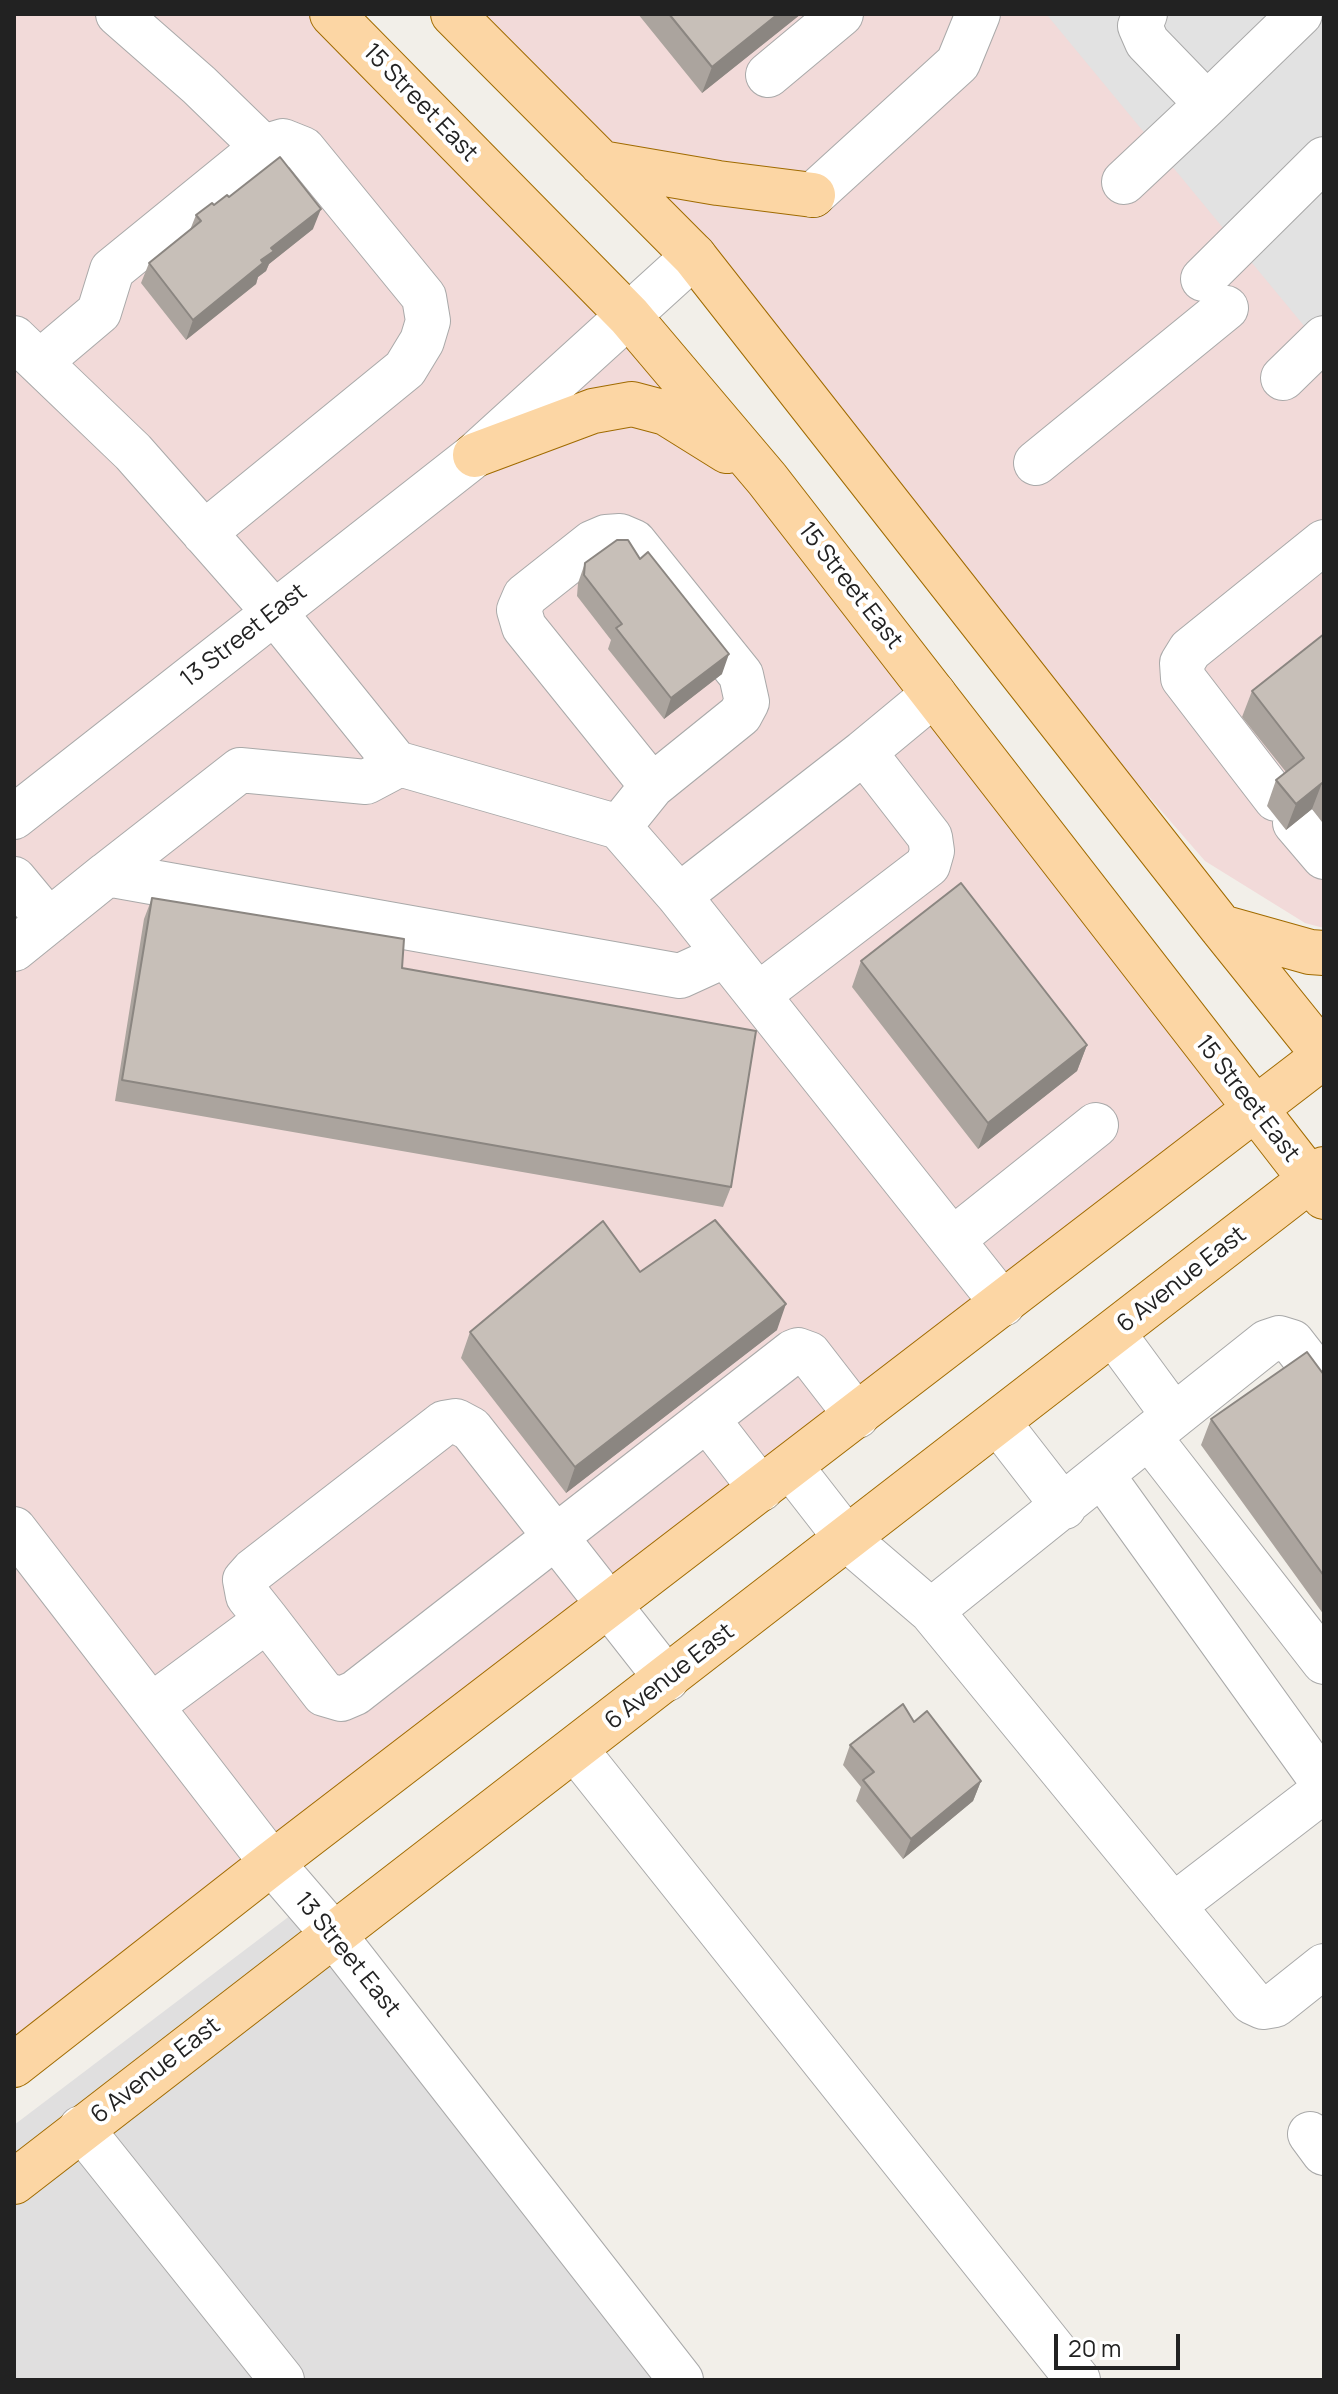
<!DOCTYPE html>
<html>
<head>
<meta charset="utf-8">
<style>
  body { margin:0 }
  #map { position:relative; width:1338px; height:2394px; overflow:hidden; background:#f2efe9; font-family:Manrope,sans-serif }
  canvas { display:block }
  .frame { position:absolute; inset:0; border:16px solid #222; pointer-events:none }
  .scale { position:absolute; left:1054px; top:2334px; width:126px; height:36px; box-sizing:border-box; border:4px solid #222; border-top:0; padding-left:10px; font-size:24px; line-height:28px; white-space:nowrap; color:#222; -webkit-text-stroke:6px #fff; paint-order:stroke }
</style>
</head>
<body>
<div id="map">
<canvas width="1338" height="2394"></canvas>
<div class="frame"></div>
<div class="scale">20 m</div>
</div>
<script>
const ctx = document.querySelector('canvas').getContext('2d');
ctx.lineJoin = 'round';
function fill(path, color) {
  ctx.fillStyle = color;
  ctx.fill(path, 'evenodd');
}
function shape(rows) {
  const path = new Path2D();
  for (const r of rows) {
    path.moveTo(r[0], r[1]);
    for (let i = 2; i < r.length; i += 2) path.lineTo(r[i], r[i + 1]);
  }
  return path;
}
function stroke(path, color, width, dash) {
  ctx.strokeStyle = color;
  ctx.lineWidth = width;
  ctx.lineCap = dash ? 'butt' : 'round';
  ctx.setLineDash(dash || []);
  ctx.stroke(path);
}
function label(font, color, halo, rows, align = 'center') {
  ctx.font = font + ' Manrope,sans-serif';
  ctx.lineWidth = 8;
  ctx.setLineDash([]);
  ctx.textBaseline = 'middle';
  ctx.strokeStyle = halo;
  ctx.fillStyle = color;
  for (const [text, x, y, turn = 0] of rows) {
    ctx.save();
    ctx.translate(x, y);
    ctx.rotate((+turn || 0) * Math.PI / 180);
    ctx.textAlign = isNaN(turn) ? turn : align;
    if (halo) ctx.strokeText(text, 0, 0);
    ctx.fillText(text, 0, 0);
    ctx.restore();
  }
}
const residential = shape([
  [320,1893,696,2380,14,2380,14,2125]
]);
const commercial = shape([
  [14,14,332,14,629,316,1256,1111,14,2069],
  [453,14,1324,14,1324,928,1305,923,1205,861,850,453]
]);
const parking = shape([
  [1324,14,1324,350,1047,15]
]);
const minor = shape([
  [118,14,199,85,263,147],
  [1145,14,1140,26,1147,42,1207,104,1300,14],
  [768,75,841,14],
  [1124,182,1207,104],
  [813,195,958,63,978,14],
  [1203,279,1324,159],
  [14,338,133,452,275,613,396,763,619,827,679,896,1003,1304],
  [41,361,99,312,112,270,263,147,283,141,303,149,424,297,428,321,422,341,405,369,204,533],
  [1283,378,1324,338],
  [1036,463,1226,308],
  [864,752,934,694],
  [400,764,366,782,240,770,107,874,680,976,726,955],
  [1276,799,1183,678,1182,663,1190,650,1324,542],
  [14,817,475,455,694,256],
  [1295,823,1324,857],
  [619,827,652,786,740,715,747,702,741,675,634,542,620,536,606,537,592,543,525,596,519,610,524,627,652,786],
  [14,879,49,921],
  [679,896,864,752,930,837,932,851,928,865,758,995],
  [14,949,107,874],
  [952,1240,1096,1125],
  [1113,1333,1174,1416,1267,1342,1279,1338,1292,1342,1324,1383],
  [707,1419,761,1489],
  [998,1422,1064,1507],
  [1149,1437,1324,1662],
  [791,1467,847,1539,931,1611,1252,2002,1263,2007,1275,2005,1324,1966],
  [1102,1475,1324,1784],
  [14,1529,272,1863,334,1935,681,2380],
  [931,1611,1174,1416],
  [267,1620,324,1694,341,1699,355,1693,793,1352,798,1350,809,1354,857,1416],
  [151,1706,267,1620,248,1596,245,1580,253,1571,444,1423,456,1421,471,1429,667,1679],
  [576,1750,1078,2380],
  [1173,1906,1324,1790],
  [81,2128,282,2380],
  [1310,2134,1324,2153]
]);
const major = shape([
  [332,14,629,316,767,479,1324,1197],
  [453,14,694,256,1221,927,1324,1055],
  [601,163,718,183,813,195],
  [475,455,593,411,632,404,666,413,727,451],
  [1221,927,1310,952,1324,953],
  [14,2065,272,1863,1324,1056],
  [14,2182,1324,1169]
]);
const wall = shape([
  [638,14,801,14,702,93],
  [229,197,313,229,269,264,266,271,258,277,256,284,186,340,141,283,149,263,190,230,196,215],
  [585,563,722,674,664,719,608,649,611,640,577,596,578,583],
  [1324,634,1324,820,1322,822,1312,809,1286,830,1267,806,1276,780,1286,772,1242,717,1252,691],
  [152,898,402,968,731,1187,723,1207,115,1101,144,919],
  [861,961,1087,1045,1077,1071,978,1149,852,987],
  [640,1272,777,1330,566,1493,461,1358,470,1332],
  [1324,1375,1324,1615,1201,1445,1211,1419],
  [914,1722,981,1781,973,1801,903,1859,856,1801,861,1787,843,1765,850,1745]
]);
const shadedWall = shape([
  [778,14,801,14,702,93,712,67],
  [321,209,313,229,269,264,266,271,258,277,256,284,186,340,193,320,261,260,271,248],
  [729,654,722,674,664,719,671,698],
  [1322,783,1312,809,1286,830,1296,804],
  [1087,1045,1077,1071,978,1149,988,1123],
  [786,1304,777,1330,566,1493,575,1467],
  [981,1781,973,1801,903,1859,911,1839]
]);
const building = shape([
  [669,14,778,14,712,67,669,14],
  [280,157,321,209,271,248,274,251,261,260,263,263,193,320,149,263,201,221,196,215,212,203,214,205,227,195,229,197,280,157],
  [617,540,628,540,640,559,648,552,729,654,671,698,616,628,622,624,584,575,585,563,617,540],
  [1324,634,1324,786,1322,783,1296,804,1276,780,1304,758,1252,691,1324,634],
  [961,883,1087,1045,988,1123,861,961,961,883],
  [152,898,404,939,402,968,756,1031,731,1187,122,1080,152,898],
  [715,1220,786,1304,575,1467,470,1332,603,1221,640,1272,715,1220],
  [1307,1352,1324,1375,1324,1576,1211,1419,1307,1352],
  [903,1704,914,1722,927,1711,981,1781,911,1839,863,1780,874,1772,850,1745,903,1704]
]);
const streetNames = [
  ["15 Street East",420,103,46],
  ["15 Street East",850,586,52],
  ["13 Street East",244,636,-38],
  ["15 Street East",1247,1099,52],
  ["6 Avenue East",1182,1280,-38],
  ["6 Avenue East",670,1677,-38],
  ["13 Street East",347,1955,51],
  ["6 Avenue East",156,2071,-38]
];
fill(residential, '#e0dfdf');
fill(commercial, '#f2dad9');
fill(parking, '#e2e2e2');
stroke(minor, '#a9a9a9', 46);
stroke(major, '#a06b00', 46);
stroke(minor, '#fff', 44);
stroke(major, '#fcd6a4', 44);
fill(wall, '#aba49e');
fill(shadedWall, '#8b8681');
fill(building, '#c7bfb8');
stroke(building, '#8b8681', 2);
label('24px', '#222', '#fff', streetNames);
</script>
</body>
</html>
